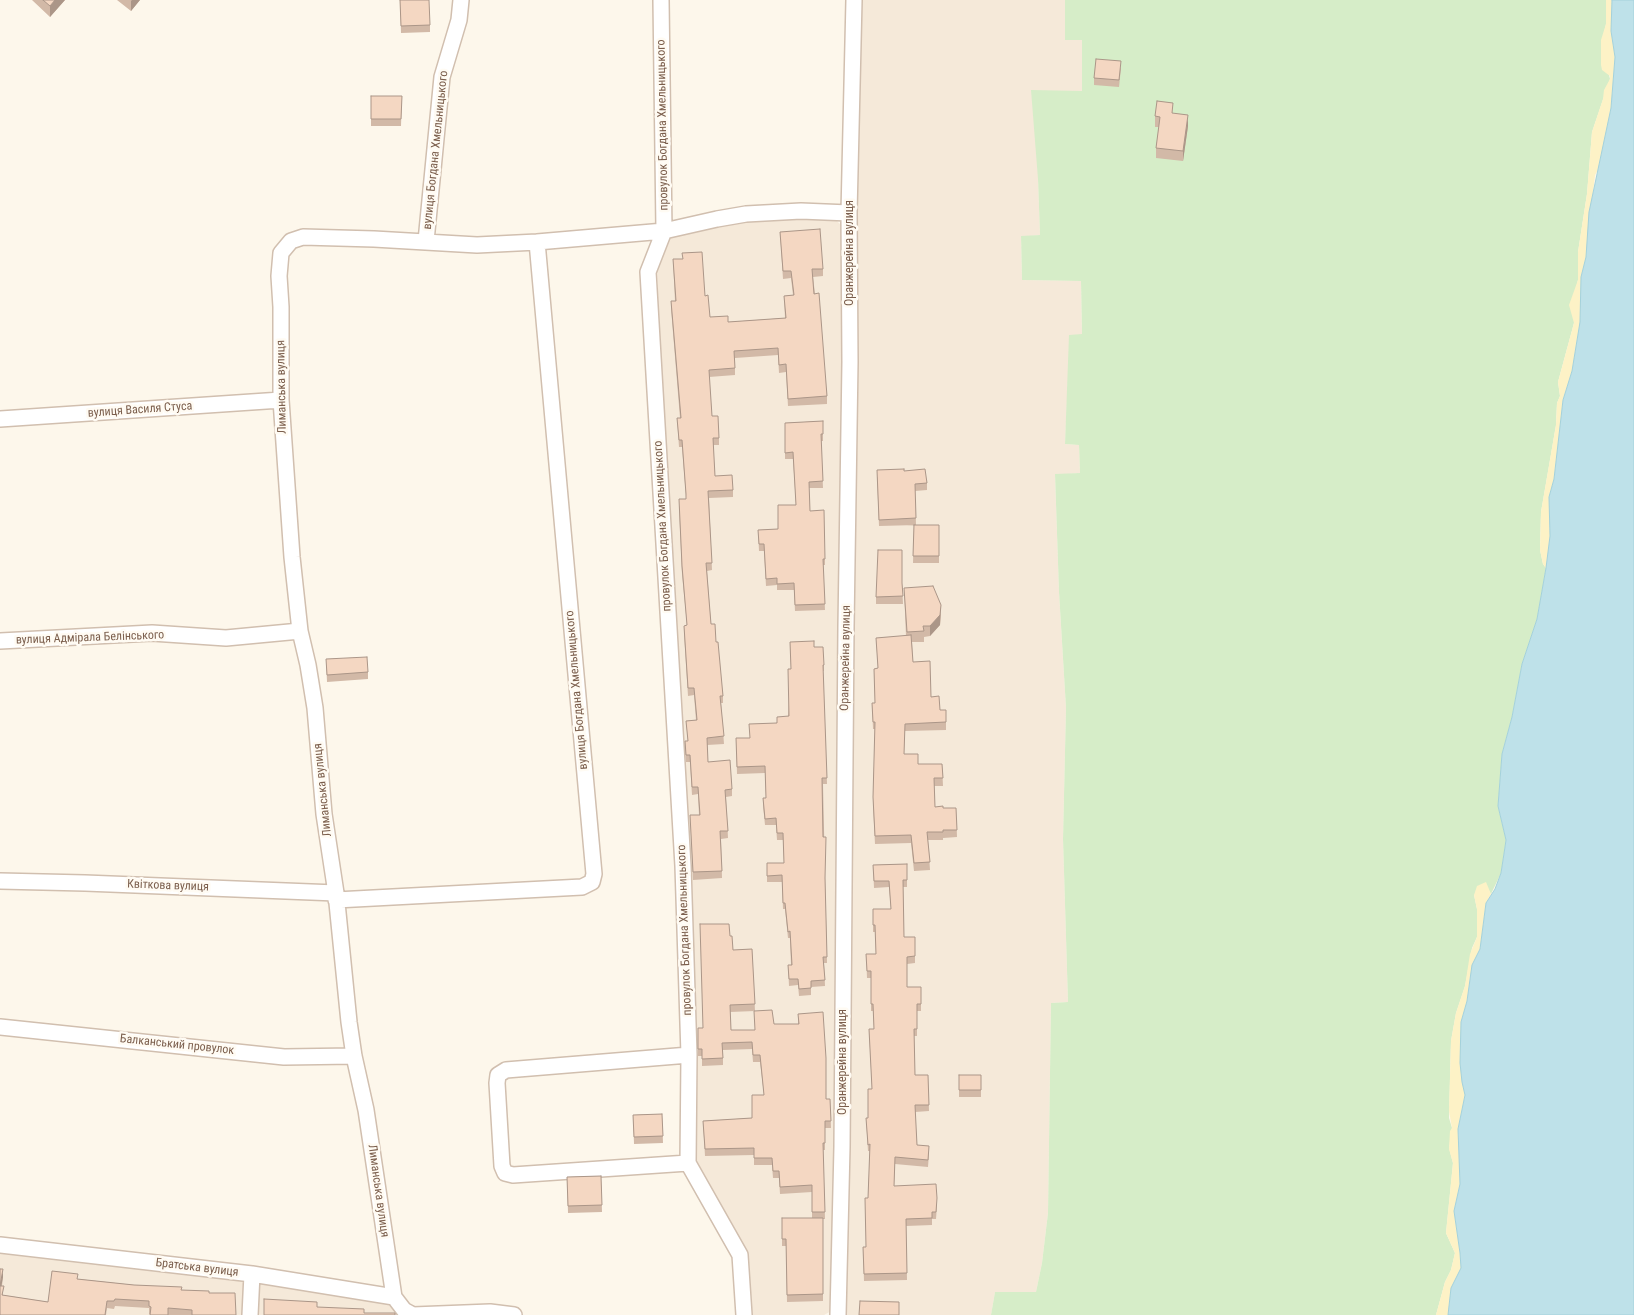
<!DOCTYPE html>
<html>
<head>
<meta charset="utf-8">
<style>
  body { margin:0 }
  canvas { display:block; background:#fdf7eb }
</style>
</head>
<body>
<canvas width="1634" height="1315"></canvas>
<script>
const ctx = document.querySelector('canvas').getContext('2d');
ctx.lineJoin = 'round';
function fill(path, color) {
  ctx.fillStyle = color;
  ctx.fill(path, 'evenodd');
}
function shape(rows) {
  const path = new Path2D();
  for (const r of rows) {
    path.moveTo(r[0], r[1]);
    for (let i = 2; i < r.length; i += 2) path.lineTo(r[i], r[i + 1]);
  }
  return path;
}
function stroke(path, color, width, dash) {
  ctx.strokeStyle = color;
  ctx.lineWidth = width;
  ctx.lineCap = dash ? 'butt' : 'round';
  ctx.setLineDash(dash || []);
  ctx.stroke(path);
}
function label(font, color, halo, rows, align = 'center') {
  ctx.font = font + ' "Roboto Condensed",sans-serif';
  ctx.lineWidth = 5;
  ctx.setLineDash([]);
  ctx.textBaseline = 'middle';
  ctx.strokeStyle = halo;
  ctx.fillStyle = color;
  for (const [text, x, y, turn = 0] of rows) {
    ctx.save();
    ctx.translate(x, y);
    ctx.rotate((+turn || 0) * Math.PI / 180);
    ctx.textAlign = isNaN(turn) ? turn : align;
    if (halo) ctx.strokeText(text, 0, 0);
    ctx.fillText(text, 0, 0);
    ctx.restore();
  }
}
const residential = shape([
  [859,0,1065,0,1065,39,1082,39,1082,91,1038,179,1040,235,1021,237,1022,280,1081,281,1082,335,1070,335,1065,444,1079,445,1080,473,1055,475,1059,592,1066,708,1063,839,1068,1002,1051,1003,1048,1213,1042,1263,1036,1292,995,1292,991,1315,844,1315],
  [746,218,835,219,842,226,846,362,833,1310,824,1315,747,1315,744,1278,693,1155,657,269,666,241,674,234],
  [0,1249,242,1279,246,1282,246,1315,0,1315],
  [258,1283,381,1300,404,1315,253,1315]
]);
const green = shape([
  [1065,0,1606,0,1606,24,1601,45,1610,79,1592,132,1587,194,1578,252,1578,280,1574,296,1574,323,1558,382,1560,396,1557,403,1556,425,1541,512,1540,550,1543,564,1546,568,1537,619,1522,664,1512,717,1502,754,1498,806,1506,840,1505,847,1501,873,1491,894,1488,889,1474,895,1477,909,1477,937,1472,948,1465,986,1456,1013,1451,1041,1449,1118,1452,1128,1449,1148,1453,1163,1446,1233,1455,1253,1451,1270,1445,1282,1436,1315,991,1315,995,1292,1036,1292,1042,1263,1048,1213,1051,1003,1068,1002,1063,839,1066,708,1059,592,1055,474,1080,473,1079,445,1065,444,1069,335,1082,334,1081,281,1022,280,1021,236,1040,235,1038,179,1031,90,1082,91,1082,40,1065,40]
]);
const sand = shape([
  [1606,0,1612,0,1611,31,1615,57,1611,108,1599,168,1595,175,1586,257,1581,277,1580,322,1572,371,1563,400,1554,479,1549,497,1550,536,1546,568,1543,564,1540,550,1541,512,1556,425,1557,403,1560,396,1558,382,1574,323,1569,305,1578,280,1578,252,1587,194,1592,132,1603,99,1604,90,1610,79,1610,76,1602,70,1601,65,1601,40,1606,24],
  [1486,882,1491,894,1486,903,1480,949,1475,959,1470,977,1467,1001,1461,1022,1460,1063,1465,1095,1458,1129,1460,1184,1454,1211,1460,1253,1461,1268,1451,1288,1448,1315,1436,1315,1445,1282,1451,1270,1455,1253,1446,1233,1453,1163,1449,1149,1450,1131,1452,1128,1449,1111,1451,1041,1456,1013,1465,986,1470,954,1477,937,1477,909,1474,895,1477,886]
]);
const water = shape([
  [1612,0,1634,0,1634,1315,1448,1315,1451,1288,1461,1268,1460,1253,1454,1211,1460,1184,1458,1129,1465,1095,1462,1082,1460,1063,1461,1022,1467,1001,1472,965,1480,949,1486,903,1495,889,1501,873,1505,847,1506,840,1498,806,1502,754,1512,717,1522,664,1537,619,1546,568,1550,536,1549,497,1554,479,1563,400,1572,371,1580,322,1581,277,1586,257,1589,212,1611,108,1615,57,1611,31,1612,0]
]);
const minor = shape([
  [661,0,664,231,648,272,683,866,689,1055,688,1163,740,1255,744,1315],
  [426,241,442,77,459,20,461,0],
  [0,419,281,400],
  [0,641,152,633,226,638,300,631],
  [0,881,85,883,336,893],
  [336,900,582,887,592,882,594,874,537,242],
  [0,1027,284,1057,354,1056],
  [688,1163,513,1175,505,1173,502,1166,497,1083,498,1075,506,1070,689,1055],
  [0,1245,252,1274,394,1297],
  [250,1315,252,1274],
  [413,1315,404,1310,394,1297,366,1110,354,1056,349,1022,336,893,324,814,315,708,308,665,300,631,292,557,281,400,281,307,279,276,281,253,291,241,303,237,374,239,477,245,537,242,664,231,717,219,746,214,801,211,849,213],
  [413,1315,490,1312,514,1315],
  [838,1315,842,1147,846,626,850,362,849,213,854,0]
]);
const wall = shape([
  [32,0,65,0,50,17],
  [117,0,140,0,131,11],
  [400,0,430,25,430,32,401,33],
  [1121,68,1119,87,1094,85,1094,78],
  [371,96,402,96,401,126,371,126],
  [1173,114,1188,126,1183,161,1156,158,1156,148,1159,127,1155,127,1155,116],
  [780,232,823,269,823,276,813,277,827,396,827,404,788,406,786,372,779,373,778,355,735,358,735,375,709,377,712,416,719,438,719,445,713,445,715,476,733,490,733,497,709,498,712,570,707,571,711,624,716,642,723,696,723,703,721,703,724,744,707,745,708,762,732,789,732,796,726,797,728,838,721,839,722,878,693,880,690,815,699,815,698,794,692,795,690,762,686,762,685,748,685,741,688,741,686,721,696,720,694,695,688,696,684,633,684,626,687,625,682,574,679,507,686,499,686,497,682,447,679,447,677,418,680,418,671,308,671,301,675,301,673,259,705,296,710,317,728,322,785,318,784,296,793,295,791,278,783,279],
  [823,421,823,441,821,441,823,488,809,488,810,511,825,559,825,565,823,565,825,610,795,611,794,590,777,590,777,585,766,586,764,551,759,551,758,530,778,529,796,505,793,459,785,459,785,423],
  [877,477,927,483,927,490,915,491,916,525,879,526],
  [914,525,939,525,939,563,913,563],
  [902,584,903,604,876,604,876,597],
  [904,588,941,615,940,625,930,636,924,637,924,642,912,642,913,662,931,697,940,710,946,710,946,730,905,731,904,754,918,764,942,764,943,786,934,786,935,807,943,808,956,808,957,837,943,838,943,840,928,840,930,870,914,871,911,843,875,844,873,804,875,729,873,729,872,703,875,703,874,669,878,668,876,638,906,636],
  [790,642,814,647,824,665,824,671,823,671,827,784,823,784,827,963,824,963,825,986,811,987,811,995,799,996,798,985,789,986,788,965,791,965,790,938,788,938,785,909,783,909,782,882,767,882,767,870,784,863,783,840,777,840,776,825,765,825,763,805,763,798,766,798,765,773,737,774,736,738,750,738,788,716,791,669],
  [326,659,368,672,368,679,327,682],
  [907,864,907,887,903,887,904,937,915,956,915,963,907,964,907,987,921,987,921,1011,917,1011,917,1036,914,1036,915,1075,928,1075,929,1111,915,1112,917,1145,929,1153,928,1167,895,1164,894,1186,937,1205,936,1219,932,1219,932,1225,906,1226,907,1280,864,1281,863,1247,866,1247,870,1151,868,1151,866,1118,868,1118,872,1089,869,1029,874,1029,873,1011,871,1011,871,978,867,978,866,954,876,954,875,932,873,932,873,909,891,909,889,887,874,888,873,865],
  [730,936,733,950,752,949,755,1011,730,1012,731,1030,755,1030,774,1024,798,1024,798,1014,826,1099,830,1099,831,1128,825,1128,825,1150,823,1150,825,1219,823,1219,823,1301,787,1302,786,1246,782,1246,782,1218,812,1218,812,1192,780,1194,779,1178,773,1178,772,1165,754,1165,754,1155,705,1156,703,1121,752,1118,764,1095,760,1062,753,1062,752,1049,723,1050,723,1065,702,1066,702,1056,698,1056,698,1028,703,1028],
  [959,1075,981,1075,981,1097,959,1097],
  [662,1114,663,1143,634,1144,633,1115],
  [601,1176,602,1212,568,1213,567,1177],
  [0,1269,3,1277,2,1286,3,1295,48,1302,78,1279,209,1293,236,1315,150,1315,150,1314,149,1314,149,1308,115,1306,114,1309,107,1308,106,1315,0,1315]
]);
const shadedWall = shape([
  [55,0,65,0,50,17,50,6],
  [132,0,140,0,131,11,131,1],
  [1188,115,1188,126,1183,161,1183,151],
  [941,605,940,625,930,636,930,626],
  [3,1269,3,1277,0,1293,0,1286]
]);
const building = shape([
  [43,0,55,0,50,6,43,0],
  [400,0,429,0,430,25,401,26,400,0],
  [1096,59,1121,61,1119,80,1094,78,1096,59],
  [371,96,402,96,401,119,371,119,371,96],
  [1157,101,1173,103,1172,113,1188,115,1183,151,1156,148,1160,117,1155,116,1157,101],
  [820,229,823,269,812,269,814,294,819,293,827,396,788,399,786,364,779,365,778,348,734,351,735,368,709,370,712,416,718,416,719,438,713,438,715,476,732,475,733,490,708,491,712,563,706,563,711,624,715,624,716,642,718,642,723,696,720,696,724,736,707,738,708,762,730,760,732,789,725,790,728,831,720,831,722,871,693,872,690,815,700,815,698,787,692,787,690,755,686,755,685,741,688,741,686,721,697,720,694,688,688,688,684,626,687,625,682,566,679,499,686,499,686,494,682,440,679,440,677,418,681,418,671,301,676,301,673,259,683,259,682,253,702,252,705,296,708,295,710,317,728,316,728,322,786,318,784,296,794,295,791,271,783,271,780,232,820,229],
  [823,421,823,434,821,434,823,481,809,482,810,511,824,510,825,559,823,559,825,604,795,605,794,583,777,584,777,578,766,579,764,544,759,544,758,530,778,529,778,505,796,505,793,452,785,453,785,423,823,421],
  [904,469,904,471,925,469,927,483,915,484,916,518,879,520,877,470,904,469],
  [914,525,939,525,939,556,913,556,914,525],
  [878,550,902,550,902,583,903,596,876,597,878,550],
  [933,586,941,605,940,615,930,626,923,626,924,631,907,632,904,588,933,586],
  [911,635,913,662,930,661,931,697,939,696,940,710,946,710,946,722,905,724,904,754,918,754,918,764,942,764,943,778,934,778,935,807,943,806,943,808,956,808,957,830,943,830,943,832,927,832,930,862,914,863,911,835,875,836,873,797,875,722,873,722,872,703,875,703,874,669,878,668,876,638,911,635],
  [814,641,814,647,823,647,824,665,823,665,827,778,822,778,823,837,826,837,825,878,827,957,823,957,825,980,811,981,811,988,799,989,798,979,789,979,788,965,792,965,790,931,788,932,785,903,783,903,782,875,767,876,767,863,784,863,783,833,777,833,776,818,765,819,763,798,766,798,765,766,737,767,736,738,750,738,749,724,777,723,777,717,789,716,788,669,791,669,790,642,814,641],
  [367,657,368,672,327,675,326,659,367,657],
  [907,864,907,880,903,880,904,937,915,937,915,956,907,957,907,987,921,987,921,1004,917,1004,917,1029,914,1029,915,1075,928,1075,929,1105,915,1105,917,1145,929,1146,928,1160,895,1157,894,1186,936,1184,937,1198,936,1212,932,1212,932,1218,906,1219,907,1273,864,1274,863,1247,866,1247,865,1198,868,1198,870,1144,868,1145,866,1118,868,1118,868,1089,872,1089,869,1029,874,1029,873,1004,871,1004,871,971,867,971,866,954,876,954,875,925,873,925,873,909,891,909,889,881,874,881,873,865,907,864],
  [700,924,729,924,730,936,732,936,733,950,752,949,755,1004,730,1005,731,1030,755,1030,754,1011,772,1010,774,1024,799,1024,798,1014,823,1012,826,1058,826,1099,830,1099,831,1121,825,1121,825,1143,823,1143,825,1212,812,1212,812,1185,780,1187,779,1171,773,1171,772,1158,754,1158,754,1148,705,1149,703,1121,752,1118,752,1095,764,1095,760,1055,753,1055,752,1042,722,1043,723,1058,702,1059,702,1049,698,1049,698,1028,703,1028,700,924],
  [959,1075,981,1075,981,1090,959,1090,959,1075],
  [662,1114,663,1136,634,1137,633,1115,662,1114],
  [601,1176,602,1205,568,1206,567,1177,601,1176],
  [782,1218,823,1218,823,1294,787,1295,786,1239,782,1239,782,1218],
  [0,1269,3,1269,0,1286,4,1286,2,1295,48,1302,52,1271,78,1274,77,1279,134,1285,182,1287,181,1290,209,1291,209,1293,235,1293,236,1315,192,1315,192,1310,168,1308,168,1315,150,1315,151,1307,149,1306,149,1301,115,1299,114,1301,107,1301,105,1315,0,1315,0,1269],
  [264,1299,317,1302,317,1307,364,1309,364,1313,395,1313,395,1315,264,1315,264,1299],
  [860,1301,899,1302,899,1315,859,1315,860,1301]
]);
const streetNames = [
  ["провулок Богдана Хмельницького",663,125,-91],
  ["вулиця Богдана Хмельницького",436,150,-84],
  ["Оранжерейна вулиця",850,253,-90],
  ["Лиманська вулиця",282,387,-91],
  ["вулиця Василя Стуса",140,410,-4],
  ["провулок Богдана Хмельницького",663,526,-93],
  ["вулиця Адмірала Белінського",90,638,-2],
  ["Оранжерейна вулиця",846,658,-89],
  ["вулиця Богдана Хмельницького",577,690,-95],
  ["Лиманська вулиця",323,790,-96],
  ["Квіткова вулиця",168,886,2],
  ["провулок Богдана Хмельницького",685,930,-92],
  ["Балканський провулок",177,1045,6],
  ["Оранжерейна вулиця",843,1062,-90],
  ["Лиманська вулиця",378,1191,82],
  ["Братська вулиця",197,1268,7]
];
fill(residential, '#f5e9d9');
fill(green, '#d6edc8');
fill(sand, '#fdf2c6');
fill(water, '#bee1e9');
stroke(water, '#a4d1db', 1);
stroke(minor, '#d1bfaf', 18);
stroke(minor, '#fff', 15);
fill(wall, '#d2b9a7');
fill(shadedWall, '#ab9688');
fill(building, '#f4d7c2');
stroke(building, '#ab9688', 1);
label('12px', '#7b5e4c', '#fffbf3', streetNames);
</script>
</body>
</html>
